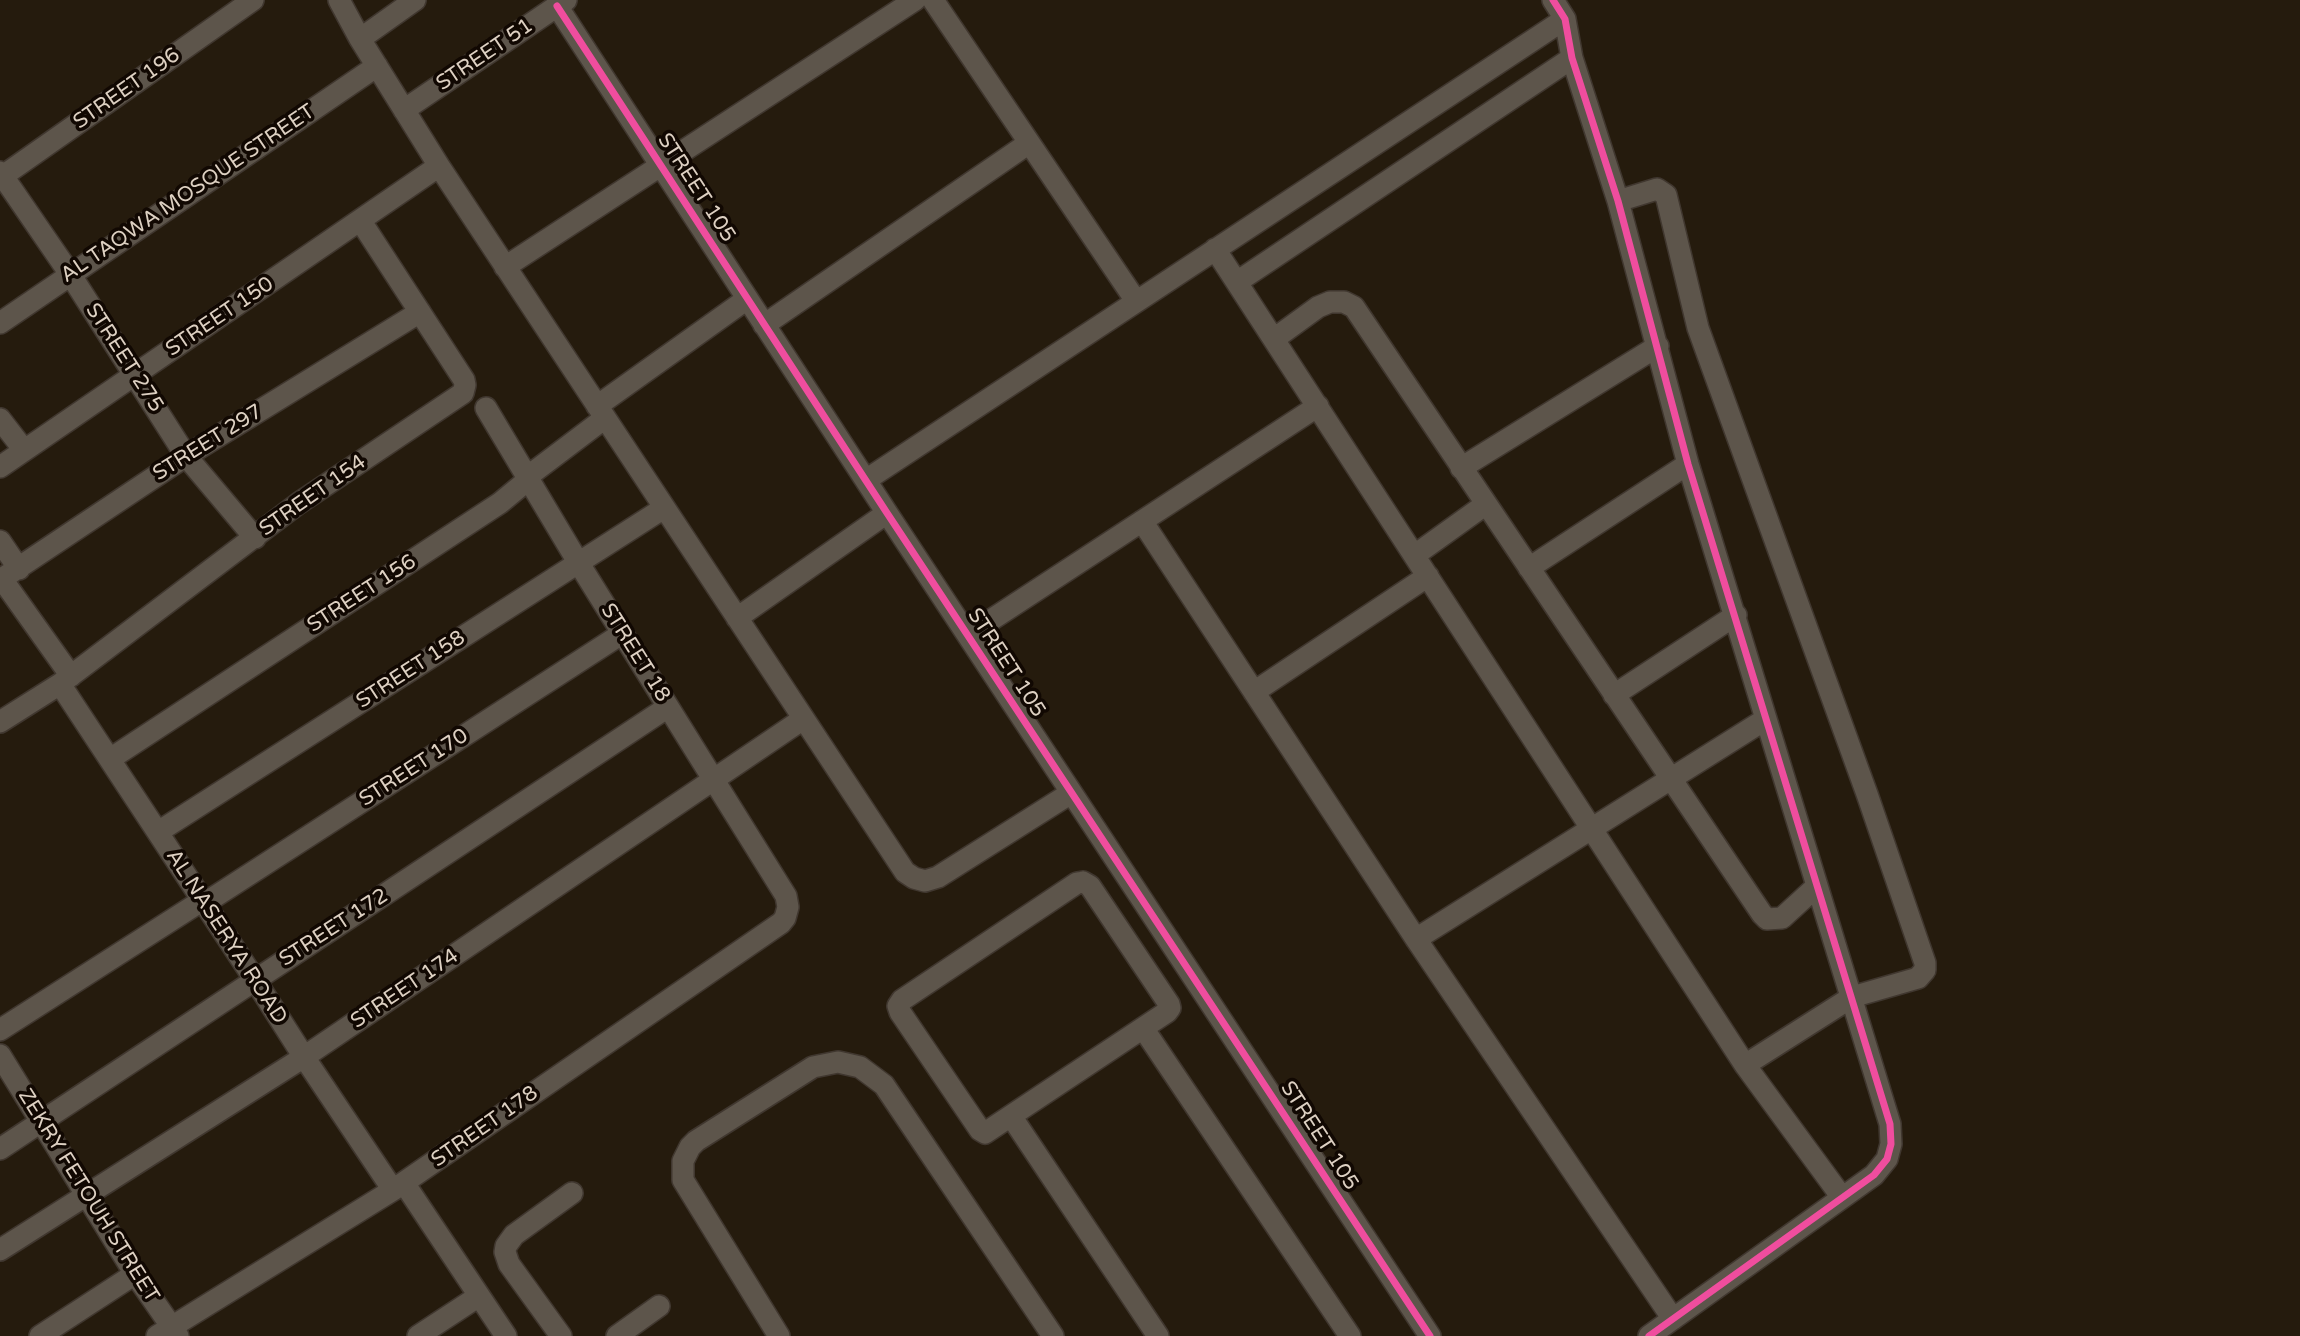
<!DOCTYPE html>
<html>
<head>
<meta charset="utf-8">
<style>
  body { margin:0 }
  canvas { display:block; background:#251b0d }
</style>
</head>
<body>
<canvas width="2300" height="1336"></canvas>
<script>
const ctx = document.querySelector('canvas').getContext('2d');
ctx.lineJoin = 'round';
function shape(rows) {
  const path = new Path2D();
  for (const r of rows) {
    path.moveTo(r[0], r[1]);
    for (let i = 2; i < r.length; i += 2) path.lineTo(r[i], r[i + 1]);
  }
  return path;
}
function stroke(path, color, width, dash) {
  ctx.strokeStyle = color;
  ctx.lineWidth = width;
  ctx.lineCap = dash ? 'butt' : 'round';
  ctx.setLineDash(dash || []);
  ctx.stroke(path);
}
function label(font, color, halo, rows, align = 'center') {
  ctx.font = font + ' "Varela Round",sans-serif';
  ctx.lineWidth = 7;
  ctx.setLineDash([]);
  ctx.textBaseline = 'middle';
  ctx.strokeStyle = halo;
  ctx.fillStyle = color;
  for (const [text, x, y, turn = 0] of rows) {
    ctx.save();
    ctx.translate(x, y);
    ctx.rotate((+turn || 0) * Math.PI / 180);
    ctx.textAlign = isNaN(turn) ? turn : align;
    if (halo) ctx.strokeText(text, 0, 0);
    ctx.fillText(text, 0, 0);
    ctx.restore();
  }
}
const minor = shape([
  [339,0,360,39,439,166,905,872,914,878,925,881,938,877,1071,793],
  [933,0,1136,301],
  [1553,0,1565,19,1572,58,1618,201,1688,464,1890,1124,1891,1144,1887,1159,1874,1175,1649,1336],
  [557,6,887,513,1430,1336],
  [360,39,415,0],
  [404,110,566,0],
  [0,172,70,274,186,456,255,538],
  [0,178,253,0],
  [1618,201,1657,189,1666,195,1698,328,1867,794,1925,963,1925,970,1918,978,1852,997,1745,1065],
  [1215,249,1745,1065,1841,1196],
  [505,267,915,0],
  [1237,282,1572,58],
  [0,323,377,66],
  [764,325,1029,143],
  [1274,339,1318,307,1330,302,1344,302,1354,307,1762,914,1767,919,1782,918,1817,886],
  [597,406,747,299],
  [0,419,24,450],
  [0,467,439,166],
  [1461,468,1658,346],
  [866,480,1565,19],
  [1142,521,1416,939,1673,1319],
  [0,541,19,569],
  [1415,555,1486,504],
  [1529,568,1688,464],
  [2,579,71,676],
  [0,580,186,456,420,312],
  [737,618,887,513],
  [968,635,1318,406],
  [60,684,255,980,304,1057,393,1190],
  [1254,692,1428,576],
  [1614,695,1736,615],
  [0,722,60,684,299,503,463,393,465,385,464,380,360,220],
  [110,759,500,503,523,484,527,477,605,418],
  [158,832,664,508],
  [1083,882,1090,886,1169,1004,1170,1008,1167,1012,985,1133,980,1130,900,1012,898,1006,902,1000,1077,883,1083,882],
  [205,903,623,633],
  [1416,939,1766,719],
  [1143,1028,1350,1336],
  [0,1030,203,900],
  [0,1055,135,1274,178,1336],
  [1011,1116,1158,1336],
  [0,1149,668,707],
  [404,1183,506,1336],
  [0,1250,304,1057,803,719],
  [40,1336,135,1274],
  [157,1336,393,1190,781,923,785,918,788,907,786,896,578,562,486,408],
  [418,1336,479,1296],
  [561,1336,509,1264,505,1252,506,1246,514,1235,572,1193],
  [617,1336,659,1306],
  [779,1336,683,1180,683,1161,690,1147,696,1141,813,1067,838,1062,860,1067,884,1085,1053,1336]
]);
const cycleway = shape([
  [1553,0,1565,19,1572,58,1618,201,1688,464,1890,1124,1891,1144,1887,1159,1874,1175,1649,1336],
  [557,6,887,513,1430,1336]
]);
const streetNames = [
  ["STREET 51",485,55,-34],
  ["STREET 196",127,89,-35],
  ["STREET 105",696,188,57],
  ["AL TAQWA MOSQUE STREET",188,194,-34],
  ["STREET 150",220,317,-34],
  ["STREET 275",124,358,57],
  ["STREET 297",208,443,-32],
  ["STREET 154",313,496,-35],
  ["STREET 156",362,594,-33],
  ["STREET 18",635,653,58],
  ["STREET 105",1006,663,57],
  ["STREET 158",411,670,-33],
  ["STREET 170",414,768,-33],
  ["STREET 172",334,928,-33],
  ["AL NASERYA ROAD",226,937,57],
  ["STREET 174",405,989,-34],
  ["STREET 178",485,1127,-35],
  ["STREET 105",1319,1136,57],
  ["ZEKRY FETOUH STREET",88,1196,58]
];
stroke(minor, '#40372f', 24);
stroke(minor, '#5d554b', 21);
stroke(cycleway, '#ef4d9e', 7);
label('21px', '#ddd0c2', '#110802', streetNames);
</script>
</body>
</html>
